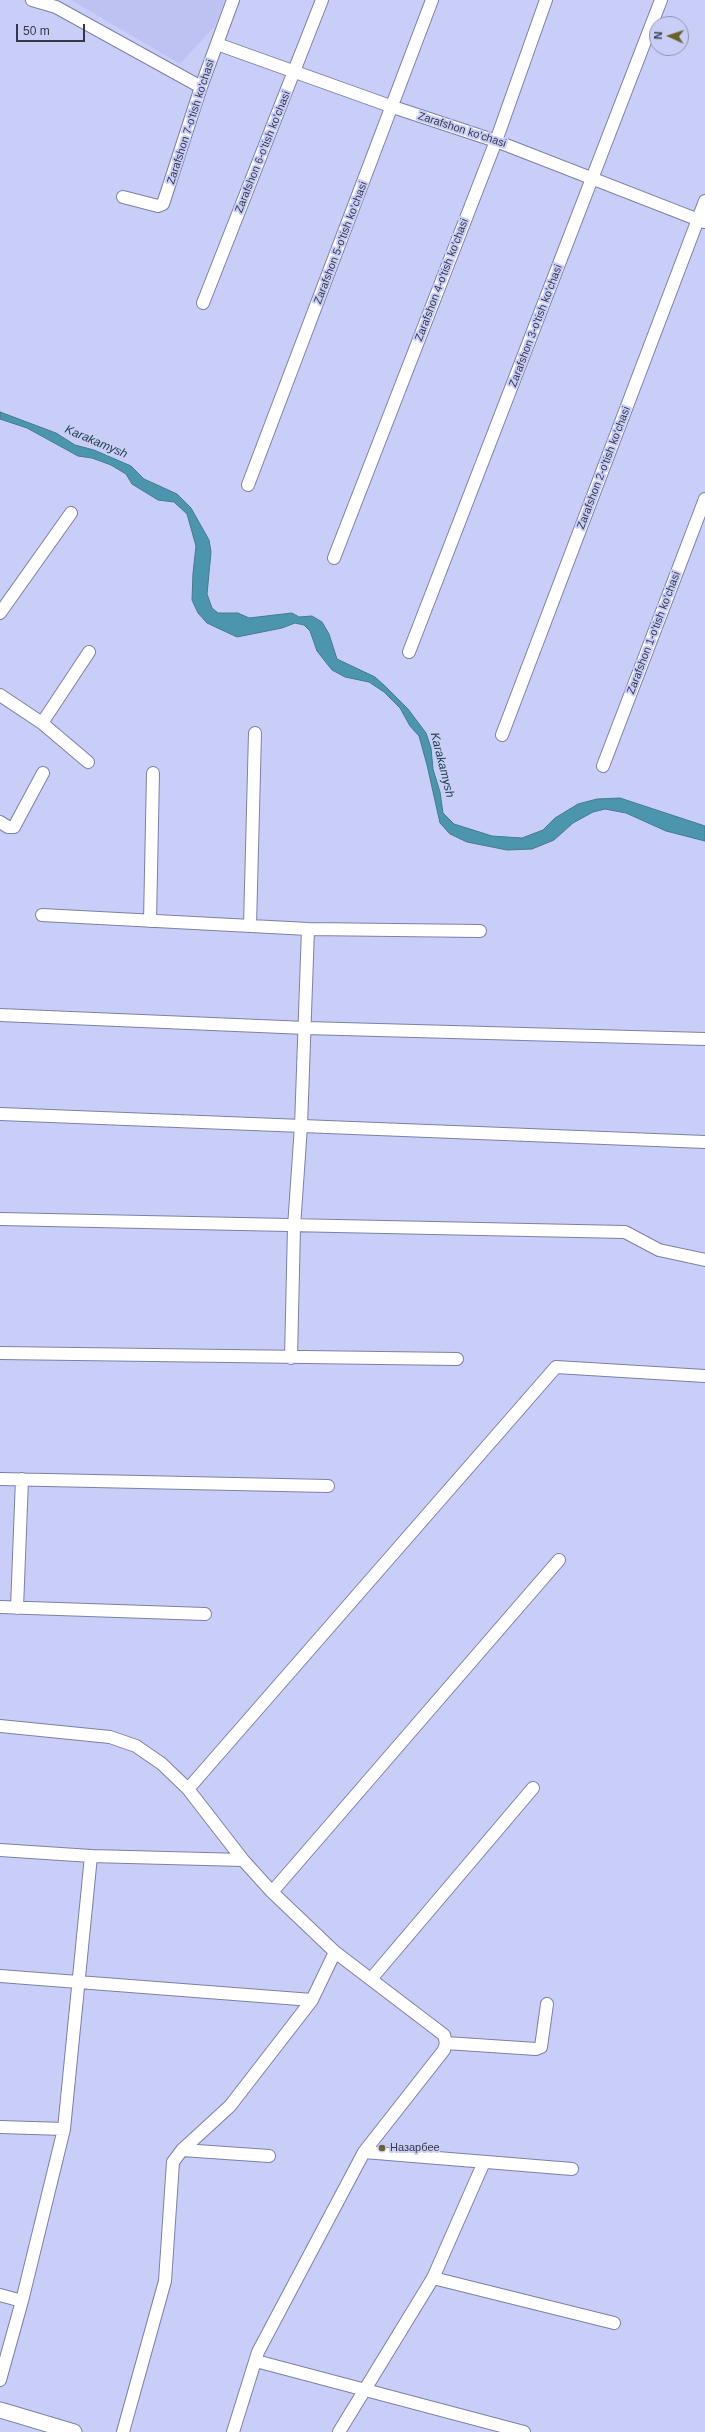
<!DOCTYPE html>
<html>
<head>
<meta charset="utf-8">
<style>
  body { margin:0 }
  #map { position:relative; width:705px; height:2432px; overflow:hidden; background:#c9cef8; font-family:Arial,sans-serif }
  canvas { display:block }
  .north { position:absolute; left:649px; top:16px; width:40px; height:40px; box-sizing:border-box; background:#c9cef8; border:1px solid #8e92b1; border-radius:50%; rotate:273deg; font-size:11px; font-weight:700; line-height:16px; text-align:center; color:#353747 }
  .north::after { content:''; display:block; margin:auto; width:14px; height:18px; background:#69612d; clip-path:polygon(50% 0,100% 100%,50% 72%,0 100%) }
  .scale { position:absolute; left:16px; top:24px; width:69px; height:18px; box-sizing:border-box; border:2px solid #353747; border-top:0; padding-left:5px; font-size:12px; line-height:14px; white-space:nowrap; color:#353747; -webkit-text-stroke:3px #c9cef8; paint-order:stroke }
</style>
</head>
<body>
<div id="map">
<canvas width="705" height="2432"></canvas>
<div class="north">N</div>
<div class="scale">50 m</div>
</div>
<script>
const ctx = document.querySelector('canvas').getContext('2d');
ctx.lineJoin = 'round';
function fill(path, color) {
  ctx.fillStyle = color;
  ctx.fill(path, 'evenodd');
}
function shape(rows) {
  const path = new Path2D();
  for (const r of rows) {
    path.moveTo(r[0], r[1]);
    for (let i = 2; i < r.length; i += 2) path.lineTo(r[i], r[i + 1]);
  }
  return path;
}
function stroke(path, color, width, dash) {
  ctx.strokeStyle = color;
  ctx.lineWidth = width;
  ctx.lineCap = dash ? 'butt' : 'round';
  ctx.setLineDash(dash || []);
  ctx.stroke(path);
}
function label(font, color, halo, rows, align = 'center') {
  ctx.font = font + ' Arial,sans-serif';
  ctx.lineWidth = 4;
  ctx.setLineDash([]);
  ctx.textBaseline = 'middle';
  ctx.strokeStyle = halo;
  ctx.fillStyle = color;
  for (const [text, x, y, turn = 0] of rows) {
    ctx.save();
    ctx.translate(x, y);
    ctx.rotate((+turn || 0) * Math.PI / 180);
    ctx.textAlign = isNaN(turn) ? turn : align;
    if (halo) ctx.strokeText(text, 0, 0);
    ctx.fillText(text, 0, 0);
    ctx.restore();
  }
}
const built = shape([
  [71,0,225,0,215,26,180,64]
]);
const water = shape([
  [0,412,56,433,75,445,94,450,131,466,144,479,177,494,191,508,209,540,211,552,207,594,212,608,218,613,238,613,249,618,292,613,299,617,312,616,322,622,329,634,337,659,375,677,385,686,408,709,426,733,431,748,433,769,440,792,443,813,454,824,492,836,522,838,543,830,555,818,578,804,597,799,620,798,705,826,705,841,666,831,626,813,605,809,593,812,573,823,554,840,532,849,507,850,467,842,450,834,440,823,427,765,419,736,410,726,400,708,384,692,369,682,345,677,332,670,317,651,310,631,304,625,295,623,282,628,237,637,207,623,198,613,192,600,193,573,196,546,187,514,174,502,158,500,132,484,126,474,111,465,92,458,78,456,27,428,0,419,0,412]
]);
const minor = shape([
  [32,0,56,7,201,87],
  [217,44,393,107,496,141,704,222],
  [123,197,158,206,163,204,201,87,233,0],
  [203,303,322,0],
  [248,485,432,0],
  [334,558,496,141,546,0],
  [0,613,71,513],
  [409,652,661,0],
  [0,695,42,723,89,652],
  [42,723,88,762],
  [502,735,705,201],
  [603,766,705,499],
  [0,822,8,827,14,827,43,773],
  [42,915,308,929,480,931],
  [150,921,153,773],
  [250,926,255,733],
  [0,1015,306,1028,705,1039],
  [0,1114,705,1142],
  [0,1219,625,1232,659,1250,705,1260],
  [0,1353,457,1359],
  [291,1358,294,1227,301,1126,308,929],
  [0,1479,328,1486],
  [0,1607,205,1614],
  [17,1608,22,1479],
  [0,1726,110,1737,136,1746,162,1764,188,1789,243,1860,272,1892,335,1952,444,2035,446,2043,444,2050,364,2152,258,2352,233,2432],
  [188,1789,556,1367,705,1376],
  [0,1850,91,1856,243,1860],
  [272,1892,559,1560],
  [0,1976,312,2000],
  [371,1979,533,1788],
  [446,2043,536,2049,541,2047,547,2004],
  [0,2127,64,2129],
  [182,2150,269,2156],
  [364,2152,572,2169],
  [433,2278,614,2323],
  [0,2295,22,2301],
  [256,2361,524,2432],
  [0,2380,22,2301,64,2129,91,1856],
  [123,2432,165,2281,173,2162,182,2150,230,2106,312,2000,335,1952],
  [339,2432,433,2278,484,2162]
]);
const major = shape([
  [0,2410,74,2432]
]);
const markers = [
  [382,2148,4,"#69612d"]
];
const streetNames = [
  ["Zarafshon 7-o'tish ko'chasi",191,122,-72],
  ["Zarafshon ko'chasi",462,130,18],
  ["Zarafshon 6-o'tish ko'chasi",263,152,-68],
  ["Zarafshon 5-o'tish ko'chasi",341,243,-69],
  ["Zarafshon 4-o'tish ko'chasi",442,280,-69],
  ["Zarafshon 3-o'tish ko'chasi",536,326,-69],
  ["Zarafshon 2-o'tish ko'chasi",604,468,-69],
  ["Zarafshon 1-o'tish ko'chasi",654,633,-69]
];
const poiNames = [
  ["Назарбее",390,2148]
];
const waterNames = [
  ["Karakamysh",96,442,23],
  ["Karakamysh",442,765,76]
];
fill(built, '#bdc2f3');
fill(water, '#4c96ad');
stroke(water, '#457a8e', 1);
stroke(minor, '#7c80a6', 14);
stroke(major, '#7c80a6', 17);
stroke(minor, '#fff', 12);
stroke(major, '#fff', 15);
for (const [x, y, r, color] of markers) {
  const dot = new Path2D();
  dot.arc(x, y, r, 0, 2 * Math.PI);
  ctx.fillStyle = color;
  ctx.fill(dot);
  stroke(dot, '#c9cef8', 1.5);
}
label('11px', '#353747', '#c9cef8', streetNames);
label('11px', '#353747', '#c9cef8', poiNames, 'left');
label('italic 12px', '#1e414b', '#c9cef8', waterNames);
</script>
</body>
</html>
